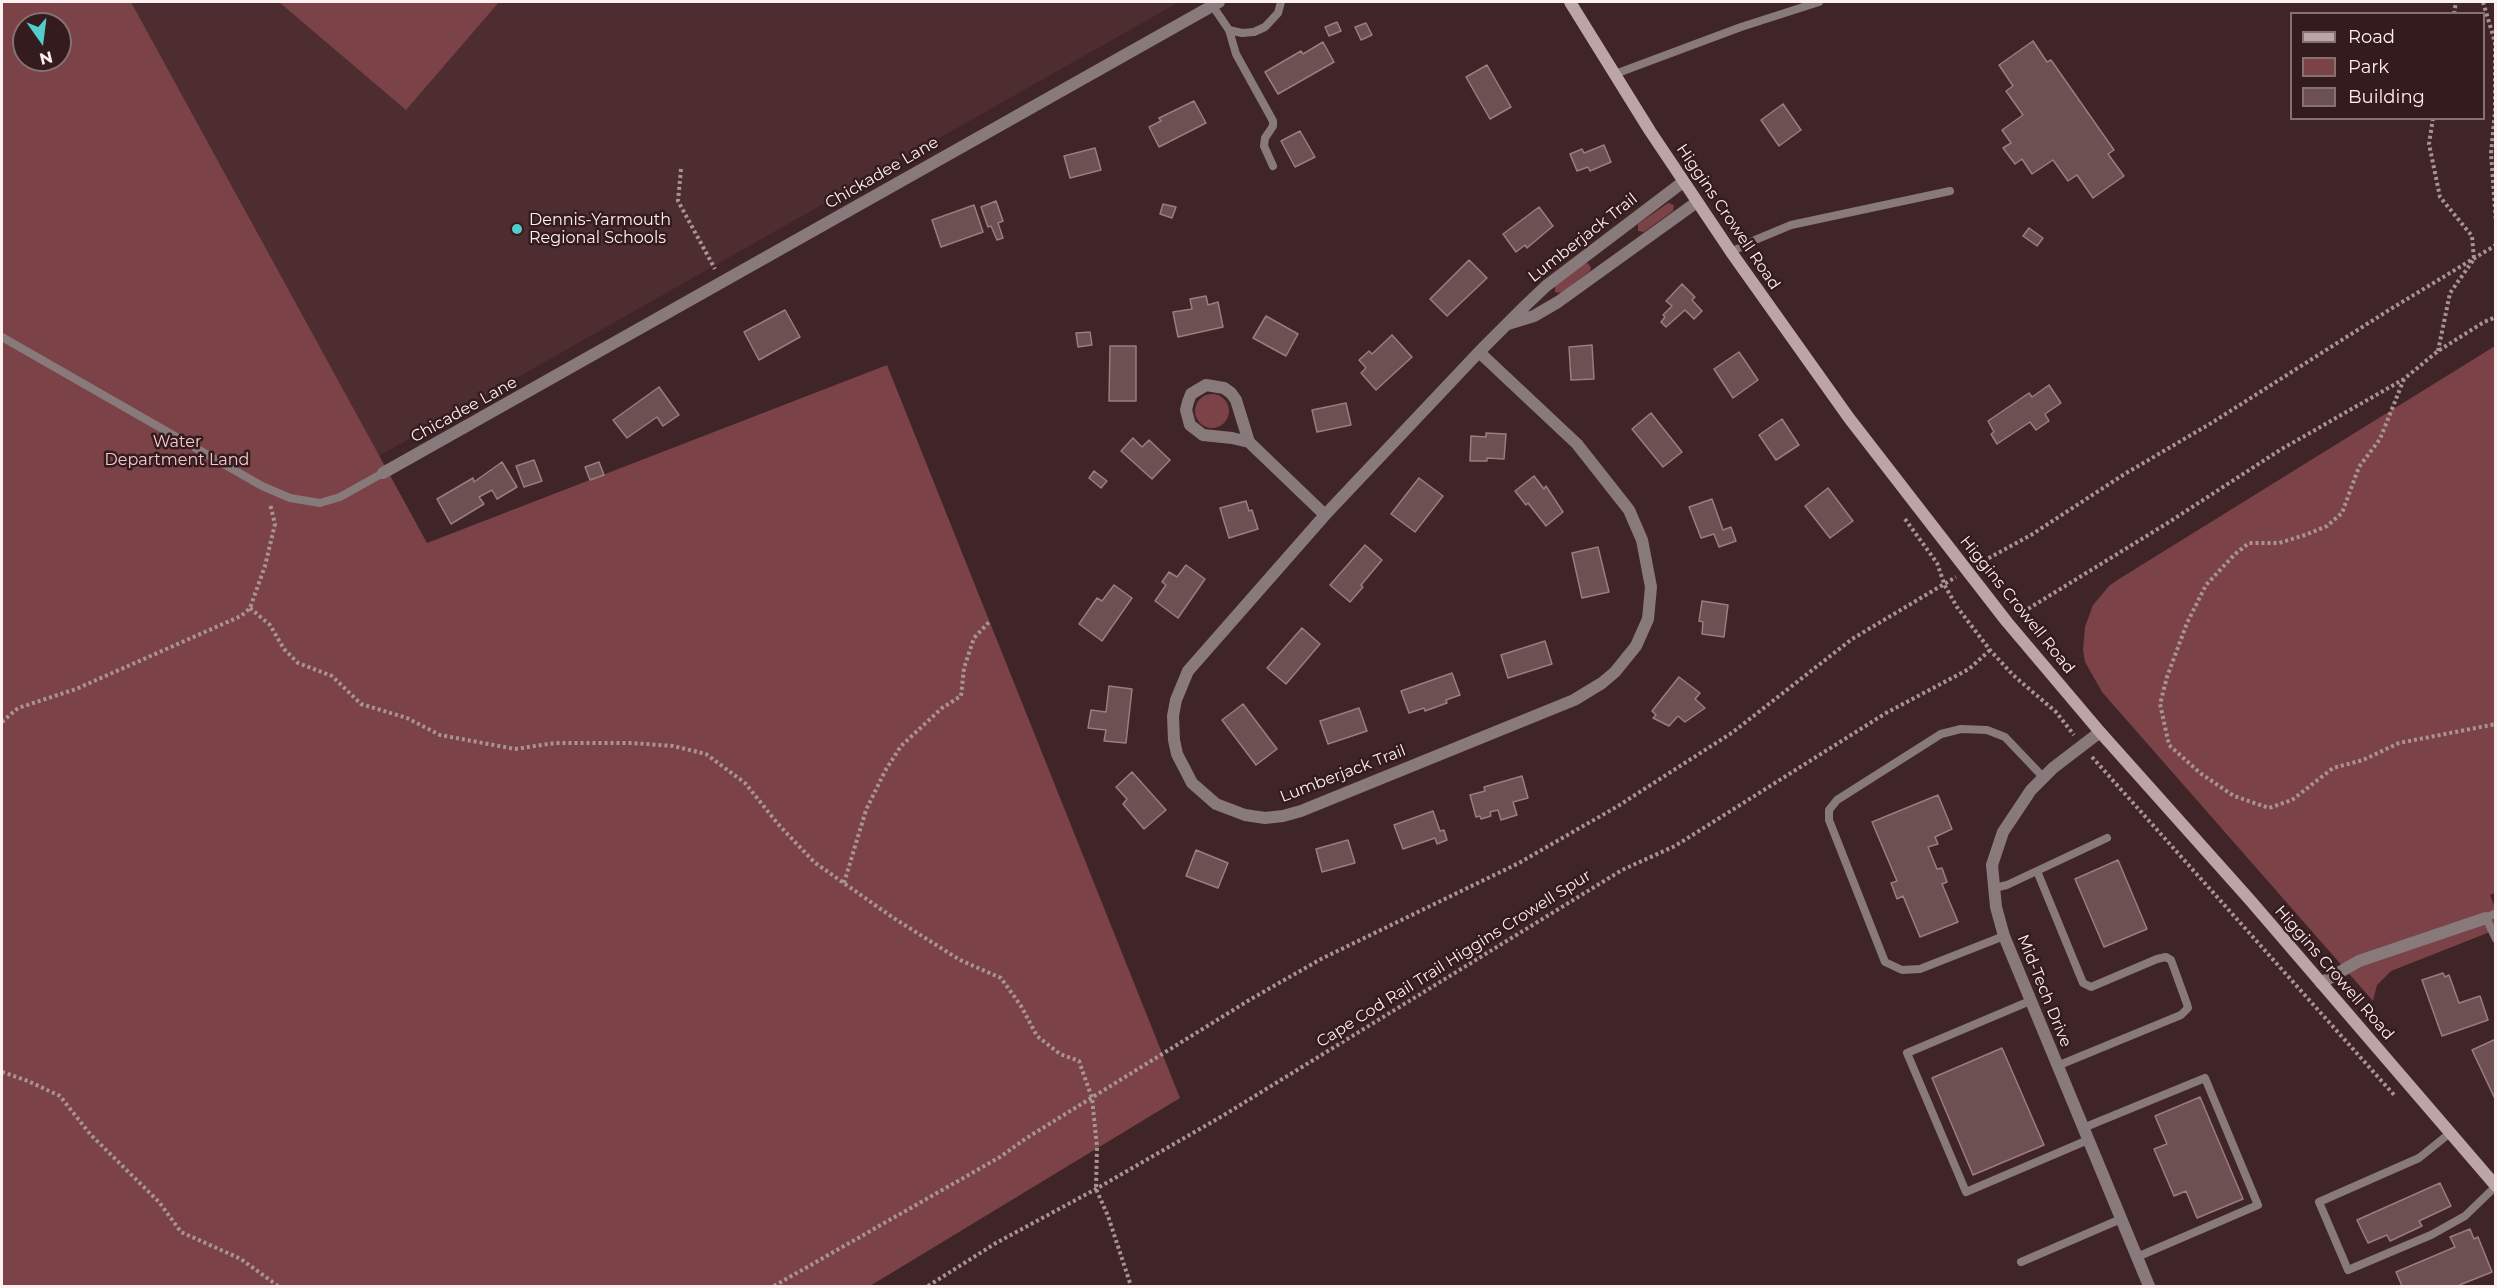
<!DOCTYPE html>
<html>
<head>
<meta charset="utf-8">
<style>
  body { margin:0 }
  #map { position:relative; width:2497px; height:1288px; overflow:hidden; background:#3f2527; font-family:Montserrat,sans-serif }
  canvas { display:block }
  .frame { position:absolute; inset:0; border:3px solid #feeff0; pointer-events:none }
  .legend { position:absolute; left:2290px; top:12px; width:195px; height:108px; box-sizing:border-box; background:#341c1e; border:2px solid #857072; margin:0; padding:8px 10px; list-style:none; font-size:18px; color:#feeff0 }
  .legend li { display:flex; align-items:center; gap:12px; height:30px }
  .legend b { width:30px; border:2px solid #857072 }
  .north { position:absolute; left:12px; top:12px; width:60px; height:60px; box-sizing:border-box; background:#341c1e; border:2px solid #857072; border-radius:50%; rotate:166deg; font-size:16px; font-weight:700; line-height:24px; text-align:center; color:#feeff0 }
  .north::after { content:''; display:block; margin:auto; width:21px; height:27px; background:#52cdcc; clip-path:polygon(50% 0,100% 100%,50% 72%,0 100%) }
</style>
</head>
<body>
<div id="map">
<canvas width="2497" height="1288"></canvas>
<div class="frame"></div>
<ul class="legend">
<li><b style="height:8px;background:#bba5a6"></b>Road</li>
<li><b style="height:16px;background:#7b4248"></b>Park</li>
<li><b style="height:16px;background:#6d5051"></b>Building</li>
</ul>
<div class="north">N</div>
</div>
<script>
const ctx = document.querySelector('canvas').getContext('2d');
ctx.lineJoin = 'round';
function fill(path, color) {
  ctx.fillStyle = color;
  ctx.fill(path, 'evenodd');
}
function shape(rows) {
  const path = new Path2D();
  for (const r of rows) {
    if (r.length === 3) {
      path.moveTo(r[0] + r[2], r[1]);
      path.arc(r[0], r[1], r[2], 0, 2 * Math.PI);
      continue;
    }
    path.moveTo(r[0], r[1]);
    for (let i = 2; i < r.length; i += 2) path.lineTo(r[i], r[i + 1]);
  }
  return path;
}
function stroke(path, color, width, dash) {
  ctx.strokeStyle = color;
  ctx.lineWidth = width;
  ctx.lineCap = dash ? 'butt' : 'round';
  ctx.setLineDash(dash || []);
  ctx.stroke(path);
}
function label(font, color, halo, rows, align = 'center') {
  ctx.font = font + ' Montserrat,sans-serif';
  ctx.lineWidth = 5;
  ctx.setLineDash([]);
  ctx.textBaseline = 'middle';
  ctx.strokeStyle = halo;
  ctx.fillStyle = color;
  for (const [text, x, y, turn = 0] of rows) {
    ctx.save();
    ctx.translate(x, y);
    ctx.rotate((+turn || 0) * Math.PI / 180);
    ctx.textAlign = isNaN(turn) ? turn : align;
    if (halo) ctx.strokeText(text, 0, 0);
    ctx.fillText(text, 0, 0);
    ctx.restore();
  }
}
const built = shape([
  [131,2,1179,2,379,456]
]);
const green = shape([
  [2,2,131,2,427,543,887,365,1180,1098,870,1286,2,1286],
  [24,24,60,24,60,60,24,60],
  [279,2,499,2,406,110],
  [1668,203,1674,205,1673,211,1644,232,1638,231,1638,224],
  [1588,263,1591,268,1590,271,1562,293,1555,292,1555,286,1584,264],
  [2495,346,2496,892,2490,895,2495,908,2495,930,2391,971,2377,985,2373,1001,2102,692,2085,662,2083,650,2085,627,2093,605,2109,586,2119,579],
  [1212,411,17]
]);
const building = shape([
  [1337,22,1341,31,1329,36,1325,27,1337,22],
  [1366,23,1372,35,1361,40,1355,27,1366,23],
  [2033,41,2047,62,2051,60,2114,150,2108,154,2124,176,2093,198,2077,175,2068,181,2053,160,2032,174,2022,159,2015,164,2003,148,2011,143,2002,130,2023,115,2006,91,2013,86,1999,65,2033,41],
  [1323,42,1334,62,1278,94,1265,72,1301,51,1303,54,1323,42],
  [1487,65,1511,107,1490,119,1466,77,1487,65],
  [1194,101,1206,123,1159,147,1149,127,1161,121,1159,118,1194,101],
  [1783,104,1801,130,1779,146,1761,120,1783,104],
  [1300,131,1315,157,1295,167,1281,141,1300,131],
  [1604,145,1611,162,1590,171,1588,167,1577,171,1570,154,1582,149,1584,153,1604,145],
  [1095,148,1101,170,1070,178,1064,156,1095,148],
  [996,201,1003,221,998,223,1003,238,997,240,991,226,988,227,981,207,996,201],
  [1163,204,1176,207,1172,218,1160,214,1163,204],
  [974,205,983,232,941,247,932,220,974,205],
  [1539,207,1553,226,1527,248,1525,245,1516,252,1503,234,1539,207],
  [2029,228,2043,238,2037,246,2023,236,2029,228],
  [1469,260,1487,278,1447,316,1430,299,1469,260],
  [1682,284,1695,297,1692,300,1702,311,1694,319,1685,310,1666,327,1661,322,1665,317,1663,315,1672,306,1666,301,1682,284],
  [1206,296,1208,305,1218,302,1223,327,1178,337,1173,312,1192,309,1190,299,1206,296],
  [785,310,800,337,759,360,744,332,785,310],
  [1266,316,1298,334,1286,356,1253,338,1266,316],
  [1090,332,1092,345,1078,347,1076,333,1090,332],
  [1392,335,1412,357,1376,390,1361,373,1366,368,1359,360,1369,351,1372,354,1392,335],
  [1592,345,1594,379,1571,380,1569,347,1592,345],
  [1110,346,1136,346,1136,401,1109,401,1110,346],
  [1739,352,1758,380,1733,398,1714,369,1739,352],
  [2049,385,2061,403,2045,414,2049,421,2036,430,2030,422,1997,444,1991,434,1994,432,1988,421,2029,393,2032,397,2049,385],
  [659,387,679,415,663,426,657,417,627,438,613,420,659,387],
  [1346,403,1351,425,1317,432,1312,410,1346,403],
  [1651,413,1682,452,1663,467,1632,429,1651,413],
  [1782,419,1799,445,1776,460,1759,435,1782,419],
  [1486,433,1506,434,1504,459,1487,458,1487,461,1470,461,1471,436,1486,437,1486,433],
  [1133,438,1142,447,1149,440,1170,460,1152,479,1121,451,1133,438],
  [534,460,542,481,524,487,516,466,534,460],
  [502,462,517,487,497,499,492,490,479,497,484,504,451,524,437,499,473,478,474,482,502,462],
  [599,462,604,475,590,480,585,467,599,462],
  [1094,471,1107,481,1101,488,1089,478,1094,471],
  [1534,476,1544,489,1546,486,1563,512,1546,526,1528,503,1526,505,1515,491,1534,476],
  [1419,478,1443,496,1415,532,1391,514,1419,478],
  [1828,488,1853,521,1830,538,1805,506,1828,488],
  [1712,499,1723,530,1731,527,1736,541,1719,547,1714,534,1701,538,1689,507,1712,499],
  [1246,501,1249,511,1252,510,1258,529,1229,538,1220,508,1246,501],
  [1365,545,1382,560,1361,585,1363,587,1350,602,1330,585,1365,545],
  [1598,547,1609,592,1582,598,1572,553,1598,547],
  [1186,565,1205,579,1178,618,1155,601,1166,585,1162,582,1169,572,1177,577,1186,565],
  [1114,585,1132,598,1102,641,1079,624,1097,598,1102,601,1114,585],
  [1702,601,1728,605,1724,637,1702,634,1703,622,1699,621,1702,601],
  [1302,628,1320,644,1286,684,1267,668,1302,628],
  [1545,641,1552,664,1508,678,1501,655,1545,641],
  [1452,673,1460,695,1446,700,1447,703,1425,711,1424,708,1409,713,1401,691,1452,673],
  [1679,677,1700,693,1695,699,1705,708,1685,722,1678,716,1669,726,1653,718,1656,715,1652,711,1679,677],
  [1109,686,1132,689,1126,743,1104,741,1106,730,1088,728,1091,710,1106,712,1109,686],
  [1243,704,1277,749,1256,765,1222,720,1243,704],
  [1359,708,1367,731,1328,744,1320,721,1359,708],
  [1132,772,1166,810,1144,829,1123,804,1127,799,1116,787,1132,772],
  [1522,776,1528,798,1513,802,1517,815,1501,820,1498,810,1490,812,1491,816,1481,819,1480,816,1476,817,1470,795,1485,791,1484,787,1522,776],
  [1938,795,1952,829,1935,837,1938,844,1928,847,1937,869,1942,868,1947,882,1942,884,1958,922,1920,937,1903,896,1897,899,1891,883,1897,881,1872,822,1938,795],
  [1433,811,1440,831,1444,830,1447,840,1437,844,1435,838,1403,849,1394,825,1433,811],
  [1348,840,1355,863,1322,872,1316,849,1348,840],
  [1196,850,1228,863,1218,888,1186,876,1196,850],
  [2118,860,2147,929,2104,947,2075,879,2118,860],
  [2443,973,2445,977,2449,975,2459,1003,2480,996,2488,1020,2442,1036,2422,980,2443,973],
  [2496,1039,2496,1101,2472,1050,2496,1039],
  [2002,1048,2044,1145,1973,1175,1932,1078,2002,1048],
  [2200,1097,2243,1199,2197,1218,2186,1191,2174,1196,2154,1149,2167,1144,2155,1116,2200,1097],
  [2440,1183,2451,1206,2419,1221,2422,1226,2390,1241,2387,1235,2368,1243,2357,1220,2440,1183],
  [2470,1229,2474,1239,2478,1237,2492,1272,2457,1286,2402,1286,2396,1272,2455,1247,2450,1237,2470,1229]
]);
const path = shape([
  [2483,2,2495,42,2495,112,2491,153,2496,223],
  [2454,14,2456,2],
  [2433,118,2429,144,2440,197,2472,236,2474,259,2450,293,2438,351],
  [681,169,678,201,715,269],
  [2404,379,2380,439,2359,467,2342,513,2327,526,2305,535,2279,543,2249,543,2235,554,2206,585,2187,623,2167,677,2160,704,2169,745,2200,773,2234,796,2269,808,2292,800,2333,768,2363,760,2399,743,2496,724],
  [1905,519,1937,563,1945,586,1957,607,1990,650,2013,675,2056,712,2074,735],
  [1978,564,2031,535,2123,475,2213,422,2389,310,2496,245],
  [250,608,270,625,284,649,298,663,332,676,361,704,407,718,440,735,515,749,555,743,632,743,673,746,706,754,745,783,778,824,814,862,892,917,960,960,1001,978,1021,1006,1037,1036,1060,1054,1079,1061,1092,1098,1097,1147,1096,1189,1108,1216,1131,1286],
  [2018,615,2166,524,2280,450,2404,379,2438,351,2484,322,2496,317],
  [2,722,18,708,76,689,241,616,250,608,265,566,275,524,270,504],
  [2092,757,2395,1096],
  [844,883,866,810,885,771,901,746,942,708,961,696,964,668,974,638,990,621],
  [2,1072,28,1081,60,1096,90,1134,159,1202,181,1232,241,1259,278,1286],
  [774,1286,1000,1157,1025,1139,1251,999,1321,959,1519,863,1618,806,1733,732,1852,639,1956,577],
  [928,1286,996,1243,1096,1189,1224,1115,1622,870,1675,846,1886,713,1969,669,1990,650]
]);
const lane = shape([
  [1212,5,1229,30,1242,33,1254,32,1265,27,1278,13,1281,2],
  [1229,30,1236,54,1273,121,1273,126,1265,138,1264,146,1273,166],
  [1615,74,1741,27,1819,2],
  [1731,252,1755,240,1791,225,1950,191],
  [2,337,262,486,290,498,320,503,340,497,383,473],
  [2037,871,2083,983,2091,987,2157,959,2166,957,2171,960,2187,1004,2188,1008,2181,1015,2057,1066],
  [1994,888,2007,885,2107,838],
  [2496,913,2486,918,2496,939],
  [2004,936,1920,969,1902,970,1885,962,1829,820,1829,810,1837,800,1941,734,1961,729,1987,730,2005,737,2044,778],
  [2030,1001,1907,1053,1966,1192,2088,1140],
  [2083,1128,2205,1078,2258,1205,2137,1257],
  [2450,1133,2419,1158,2319,1202,2348,1270,2431,1235,2465,1216,2496,1186],
  [2021,1262,2121,1219]
]);
const street = shape([
  [1508,324,1534,316,1558,302,1697,202],
  [1479,352,1577,444,1629,510,1642,540,1651,587,1648,619,1636,646,1615,672,1602,683,1574,700,1301,811,1283,816,1265,818,1245,815,1216,804,1192,783,1177,754,1174,740,1173,716,1176,700,1188,671,1325,515,1479,352,1526,305,1546,286,1683,182],
  [1206,385,1224,388,1231,393,1236,400,1249,442,1232,438,1203,435,1190,425,1186,410,1188,402,1191,394,1206,385],
  [1249,442,1325,515],
  [383,473,1219,2],
  [2100,732,2053,768,2031,790,2003,832,1992,865,1996,907,2004,936,2149,1286],
  [2321,983,2359,961,2486,918]
]);
const secondary = shape([
  [1570,2,1650,131,1731,252,1849,418,1931,524,2007,622,2100,732,2250,900,2496,1186]
]);
const markers = [
  [517,229,6,"#52cdcc"]
];
const streetNames = [
  ["Chickadee Lane",882,173,-30],
  ["Higgins Crowell Road",1728,217,56],
  ["Lumberjack Trail",1583,238,-38],
  ["Chicadee Lane",464,410,-29],
  ["Higgins Crowell Road",2017,605,51],
  ["Lumberjack Trail",1343,774,-21],
  ["Cape Cod Rail Trail Higgins Crowell Spur",1454,959,-32],
  ["Higgins Crowell Road",2334,973,49],
  ["Mid-Tech Drive",2044,991,68]
];
const poiNames = [
  ["Dennis-Yarmouth",529,220],
  ["Regional Schools",529,238]
];
const parkNames = [
  ["Water",177,442],
  ["Department Land",177,460]
];
fill(built, '#4e2d30');
fill(green, '#7b4248');
fill(building, '#6d5051');
stroke(building, '#9c7c7e', 1.5);
stroke(path, '#a89495', 4, [3, 3]);
stroke(lane, '#887a7a', 8);
stroke(street, '#887a7a', 12);
stroke(secondary, '#bba5a6', 12);
for (const [x, y, r, color] of markers) {
  const dot = new Path2D();
  dot.arc(x, y, r, 0, 2 * Math.PI);
  ctx.fillStyle = color;
  ctx.fill(dot);
  stroke(dot, '#341c1e', 2);
}
label('16px', '#feeff0', '#341c1e', streetNames);
label('16px', '#feeff0', '#341c1e', poiNames, 'left');
label('16px', '#f5cacc', '#341c1e', parkNames);
</script>
</body>
</html>
